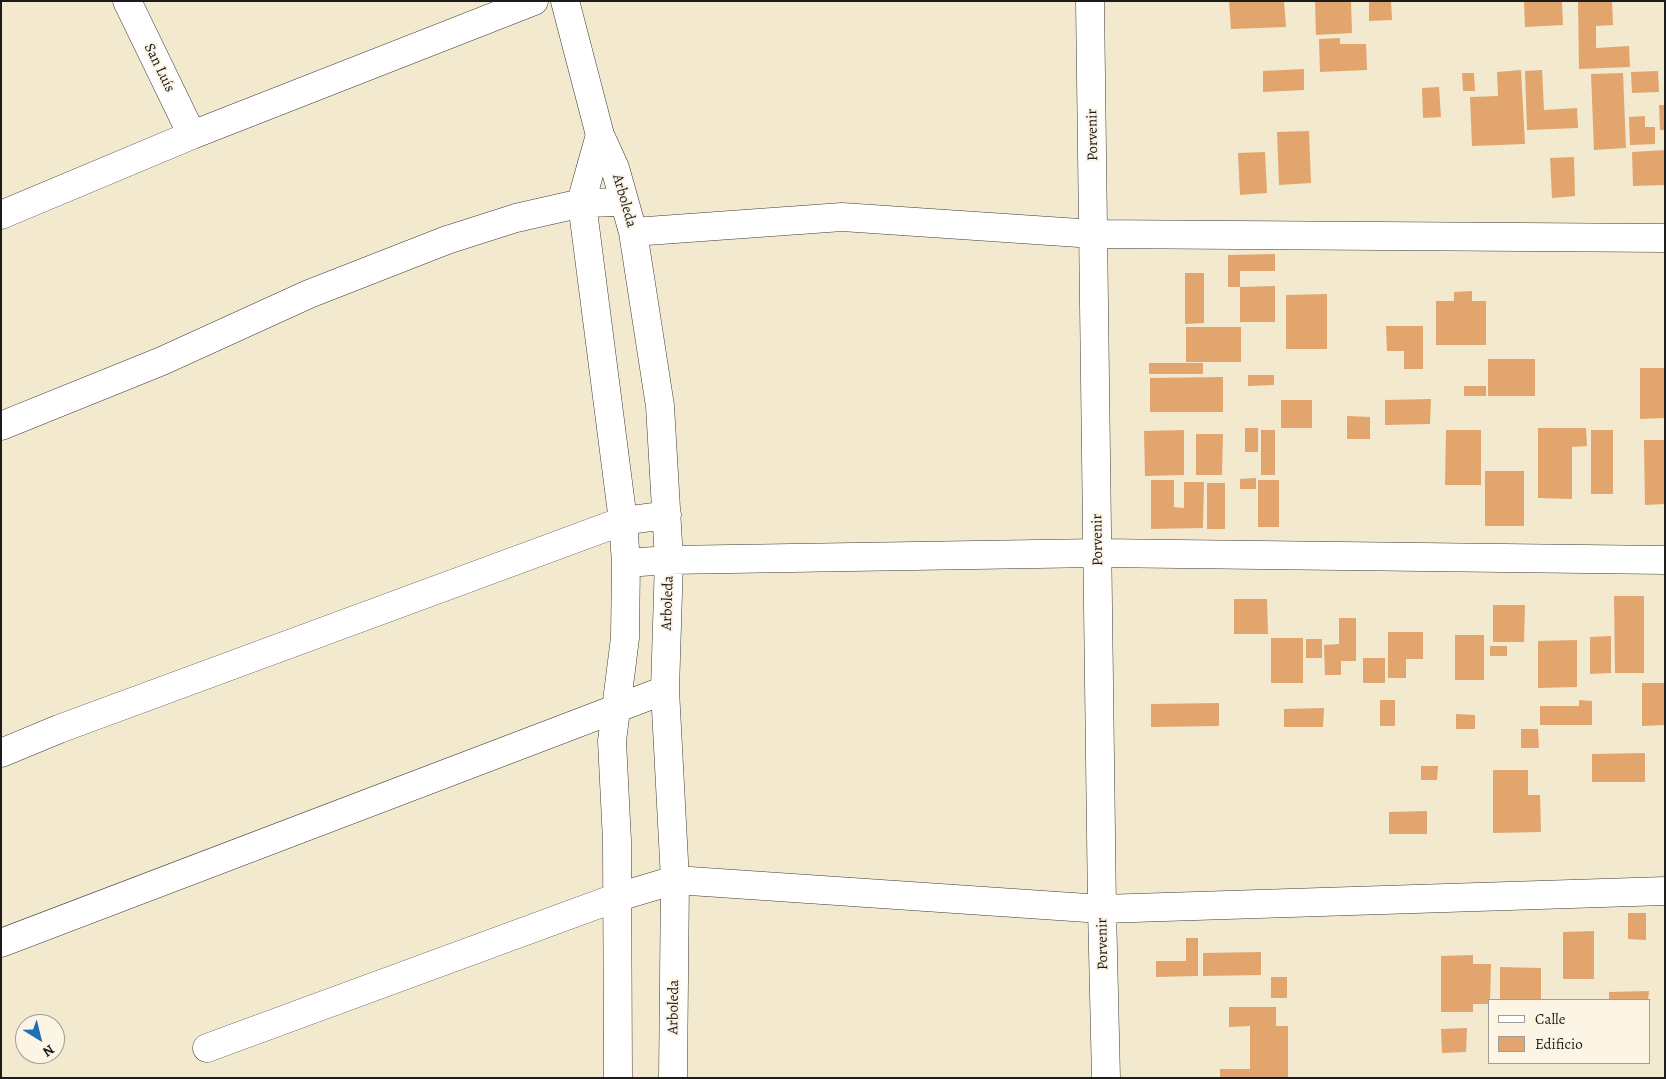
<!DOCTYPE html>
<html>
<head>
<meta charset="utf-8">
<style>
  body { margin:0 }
  #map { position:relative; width:1666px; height:1079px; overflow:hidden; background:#f3e9ce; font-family:Alegreya,serif }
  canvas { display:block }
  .frame { position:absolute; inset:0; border:2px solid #1c1c1c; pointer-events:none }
  .legend { position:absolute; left:1488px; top:999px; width:162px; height:65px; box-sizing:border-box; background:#fcf5e5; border:1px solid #a29e95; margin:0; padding:6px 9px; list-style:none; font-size:15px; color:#1c1c1c }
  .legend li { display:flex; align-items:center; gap:10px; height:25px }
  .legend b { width:25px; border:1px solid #a29e95 }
  .north { position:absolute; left:15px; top:1014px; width:50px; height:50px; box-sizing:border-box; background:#fcf5e5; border:1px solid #a29e95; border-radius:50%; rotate:144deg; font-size:14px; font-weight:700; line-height:20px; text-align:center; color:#1c1c1c }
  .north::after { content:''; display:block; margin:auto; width:18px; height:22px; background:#1f6fb2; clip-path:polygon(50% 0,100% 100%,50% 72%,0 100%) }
</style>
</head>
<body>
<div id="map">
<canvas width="1666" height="1079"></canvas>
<div class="frame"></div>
<ul class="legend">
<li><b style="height:6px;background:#fff"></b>Calle</li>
<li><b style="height:14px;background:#e2a56e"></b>Edificio</li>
</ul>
<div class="north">N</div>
</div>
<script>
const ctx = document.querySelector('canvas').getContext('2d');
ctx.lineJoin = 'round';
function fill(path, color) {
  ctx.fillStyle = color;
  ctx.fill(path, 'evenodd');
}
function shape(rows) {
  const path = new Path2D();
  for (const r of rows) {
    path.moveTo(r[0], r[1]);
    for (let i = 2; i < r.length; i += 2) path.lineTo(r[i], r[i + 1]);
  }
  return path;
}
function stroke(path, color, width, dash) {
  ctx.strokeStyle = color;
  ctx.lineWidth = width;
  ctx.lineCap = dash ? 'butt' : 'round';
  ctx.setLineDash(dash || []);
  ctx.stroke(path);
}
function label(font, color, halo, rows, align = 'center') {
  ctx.font = font + ' Alegreya,serif';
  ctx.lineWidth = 4;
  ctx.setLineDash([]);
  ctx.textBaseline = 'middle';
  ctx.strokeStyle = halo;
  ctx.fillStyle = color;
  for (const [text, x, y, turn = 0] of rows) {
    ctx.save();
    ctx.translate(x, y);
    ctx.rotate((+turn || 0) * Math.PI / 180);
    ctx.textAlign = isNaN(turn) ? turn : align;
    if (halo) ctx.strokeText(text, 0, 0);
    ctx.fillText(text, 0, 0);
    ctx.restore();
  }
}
const building = shape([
  [1229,1,1284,1,1286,27,1231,29],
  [1315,1,1351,1,1352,33,1316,35],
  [1369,1,1391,1,1392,20,1369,21],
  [1524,1,1562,1,1563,25,1525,27],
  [1578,1,1612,1,1613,25,1596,26,1596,48,1629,46,1630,67,1579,69],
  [1340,38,1340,44,1366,44,1367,70,1320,72,1319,39],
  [1304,69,1304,90,1263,92,1263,71],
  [1521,70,1525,144,1472,146,1470,97,1498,96,1497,72],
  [1542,70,1544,110,1577,108,1578,128,1527,130,1525,71],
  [1658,71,1659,92,1632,93,1631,72],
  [1462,73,1474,73,1475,91,1463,91],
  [1623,73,1626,148,1594,150,1591,74],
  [1439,87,1441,117,1423,118,1422,88],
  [1659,105,1665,105,1665,130,1660,130],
  [1645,116,1645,127,1655,127,1655,144,1630,145,1629,117],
  [1309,131,1311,183,1279,185,1277,132],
  [1665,150,1665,185,1633,186,1632,152],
  [1265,152,1267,193,1240,195,1238,153],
  [1574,157,1575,196,1552,198,1550,158],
  [1275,254,1275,271,1240,271,1240,287,1228,287,1228,255],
  [1185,273,1204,273,1204,323,1185,324],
  [1275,286,1275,322,1240,322,1240,287],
  [1472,291,1472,301,1486,301,1486,345,1436,345,1436,301,1454,301,1454,292],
  [1327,294,1327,349,1286,349,1286,295],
  [1386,326,1423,326,1423,369,1404,369,1404,351,1387,351],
  [1186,327,1241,327,1241,362,1186,362],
  [1488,359,1535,359,1535,396,1488,396],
  [1149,363,1203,363,1203,374,1149,374],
  [1640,368,1665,368,1665,418,1640,419],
  [1248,375,1274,375,1274,385,1248,386],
  [1223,377,1223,412,1150,412,1150,378],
  [1464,386,1486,386,1486,396,1464,396],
  [1431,399,1430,424,1385,425,1385,400],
  [1281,400,1312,400,1312,428,1281,428],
  [1347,416,1370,417,1370,439,1347,439],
  [1245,428,1258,428,1258,452,1245,452],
  [1538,428,1586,428,1587,446,1572,447,1572,499,1538,498],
  [1184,430,1184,475,1145,476,1144,431],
  [1261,430,1275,430,1275,475,1261,475],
  [1446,430,1481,430,1481,485,1445,485],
  [1591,430,1613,430,1613,494,1591,494],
  [1196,434,1223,434,1222,475,1196,475],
  [1644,440,1665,440,1665,504,1645,505],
  [1485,471,1524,471,1524,526,1485,526],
  [1256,478,1256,489,1240,489,1240,479],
  [1151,480,1174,480,1174,507,1184,508,1184,482,1204,482,1203,528,1151,529],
  [1258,480,1279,480,1279,527,1258,527],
  [1207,483,1225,483,1225,529,1207,529],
  [1614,596,1644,596,1644,673,1615,673],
  [1234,599,1267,599,1268,634,1234,634],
  [1493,605,1525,605,1524,642,1493,642],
  [1339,618,1356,618,1356,661,1341,661,1341,675,1325,675,1324,645,1339,644],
  [1388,632,1423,632,1423,659,1406,659,1406,678,1388,678],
  [1455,635,1484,635,1484,680,1455,680],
  [1611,636,1611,673,1590,674,1590,637],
  [1271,638,1303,638,1303,683,1271,683],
  [1306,639,1322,639,1322,658,1306,658],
  [1577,640,1577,687,1538,688,1538,641],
  [1490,646,1507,646,1507,656,1490,656],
  [1363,658,1385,658,1385,683,1363,683],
  [1642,683,1665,683,1665,725,1642,726],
  [1380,700,1395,700,1395,726,1380,726],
  [1579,700,1592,701,1592,725,1540,725,1540,706,1579,706],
  [1219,703,1219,726,1151,727,1151,704],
  [1324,708,1323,727,1284,727,1284,709],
  [1456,714,1475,715,1475,729,1456,729],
  [1521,729,1538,729,1539,748,1521,748],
  [1645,753,1645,782,1592,782,1592,754],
  [1421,766,1438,766,1437,780,1421,780],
  [1493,770,1528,770,1528,795,1540,795,1541,832,1493,833],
  [1427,811,1427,834,1389,834,1389,812],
  [1628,913,1646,913,1646,940,1628,939],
  [1594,931,1594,979,1563,979,1563,932],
  [1186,938,1198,938,1198,976,1156,977,1156,961,1186,961],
  [1261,952,1261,975,1203,976,1203,953],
  [1473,955,1473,964,1491,964,1490,1004,1473,1004,1473,1012,1441,1012,1441,956],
  [1500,967,1541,968,1541,1000,1500,1000],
  [1271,977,1287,977,1287,998,1271,998],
  [1649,991,1648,1000,1609,1000,1609,992],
  [1229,1007,1276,1007,1276,1026,1288,1026,1288,1077,1220,1078,1220,1069,1250,1069,1250,1026,1229,1027],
  [1467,1028,1466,1052,1442,1053,1441,1029]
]);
const minor = shape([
  [127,1,192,135],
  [565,1,600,135,615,168,633,232,660,406,669,560,665,690,675,880,673,1078],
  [1090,1,1102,909,1106,1078],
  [600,135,584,192,582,203,623,521,626,563,625,638,612,741,617,841,618,1078],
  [1,215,192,135,534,1],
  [633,232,842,217,1094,234,1665,238],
  [1,426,162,361,309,294,447,240,516,218,582,203,624,202],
  [626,563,669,560,1098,553,1665,560],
  [1,753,59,729,623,521,667,515],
  [1,943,665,690],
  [207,1048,618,897,675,880,1102,909,1665,891]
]);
const streetNames = [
  ["San Luís",159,68,64],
  ["Porvenir",1093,135,-91],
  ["Arboleda",624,201,74],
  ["Porvenir",1098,540,-91],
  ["Arboleda",668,603,-88],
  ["Porvenir",1103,944,-91],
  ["Arboleda",674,1007,-89]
];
fill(building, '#e2a56e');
stroke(minor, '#3c3b37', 29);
stroke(minor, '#fff', 28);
label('15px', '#1c1c1c', '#fcf5e5', streetNames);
</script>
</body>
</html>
